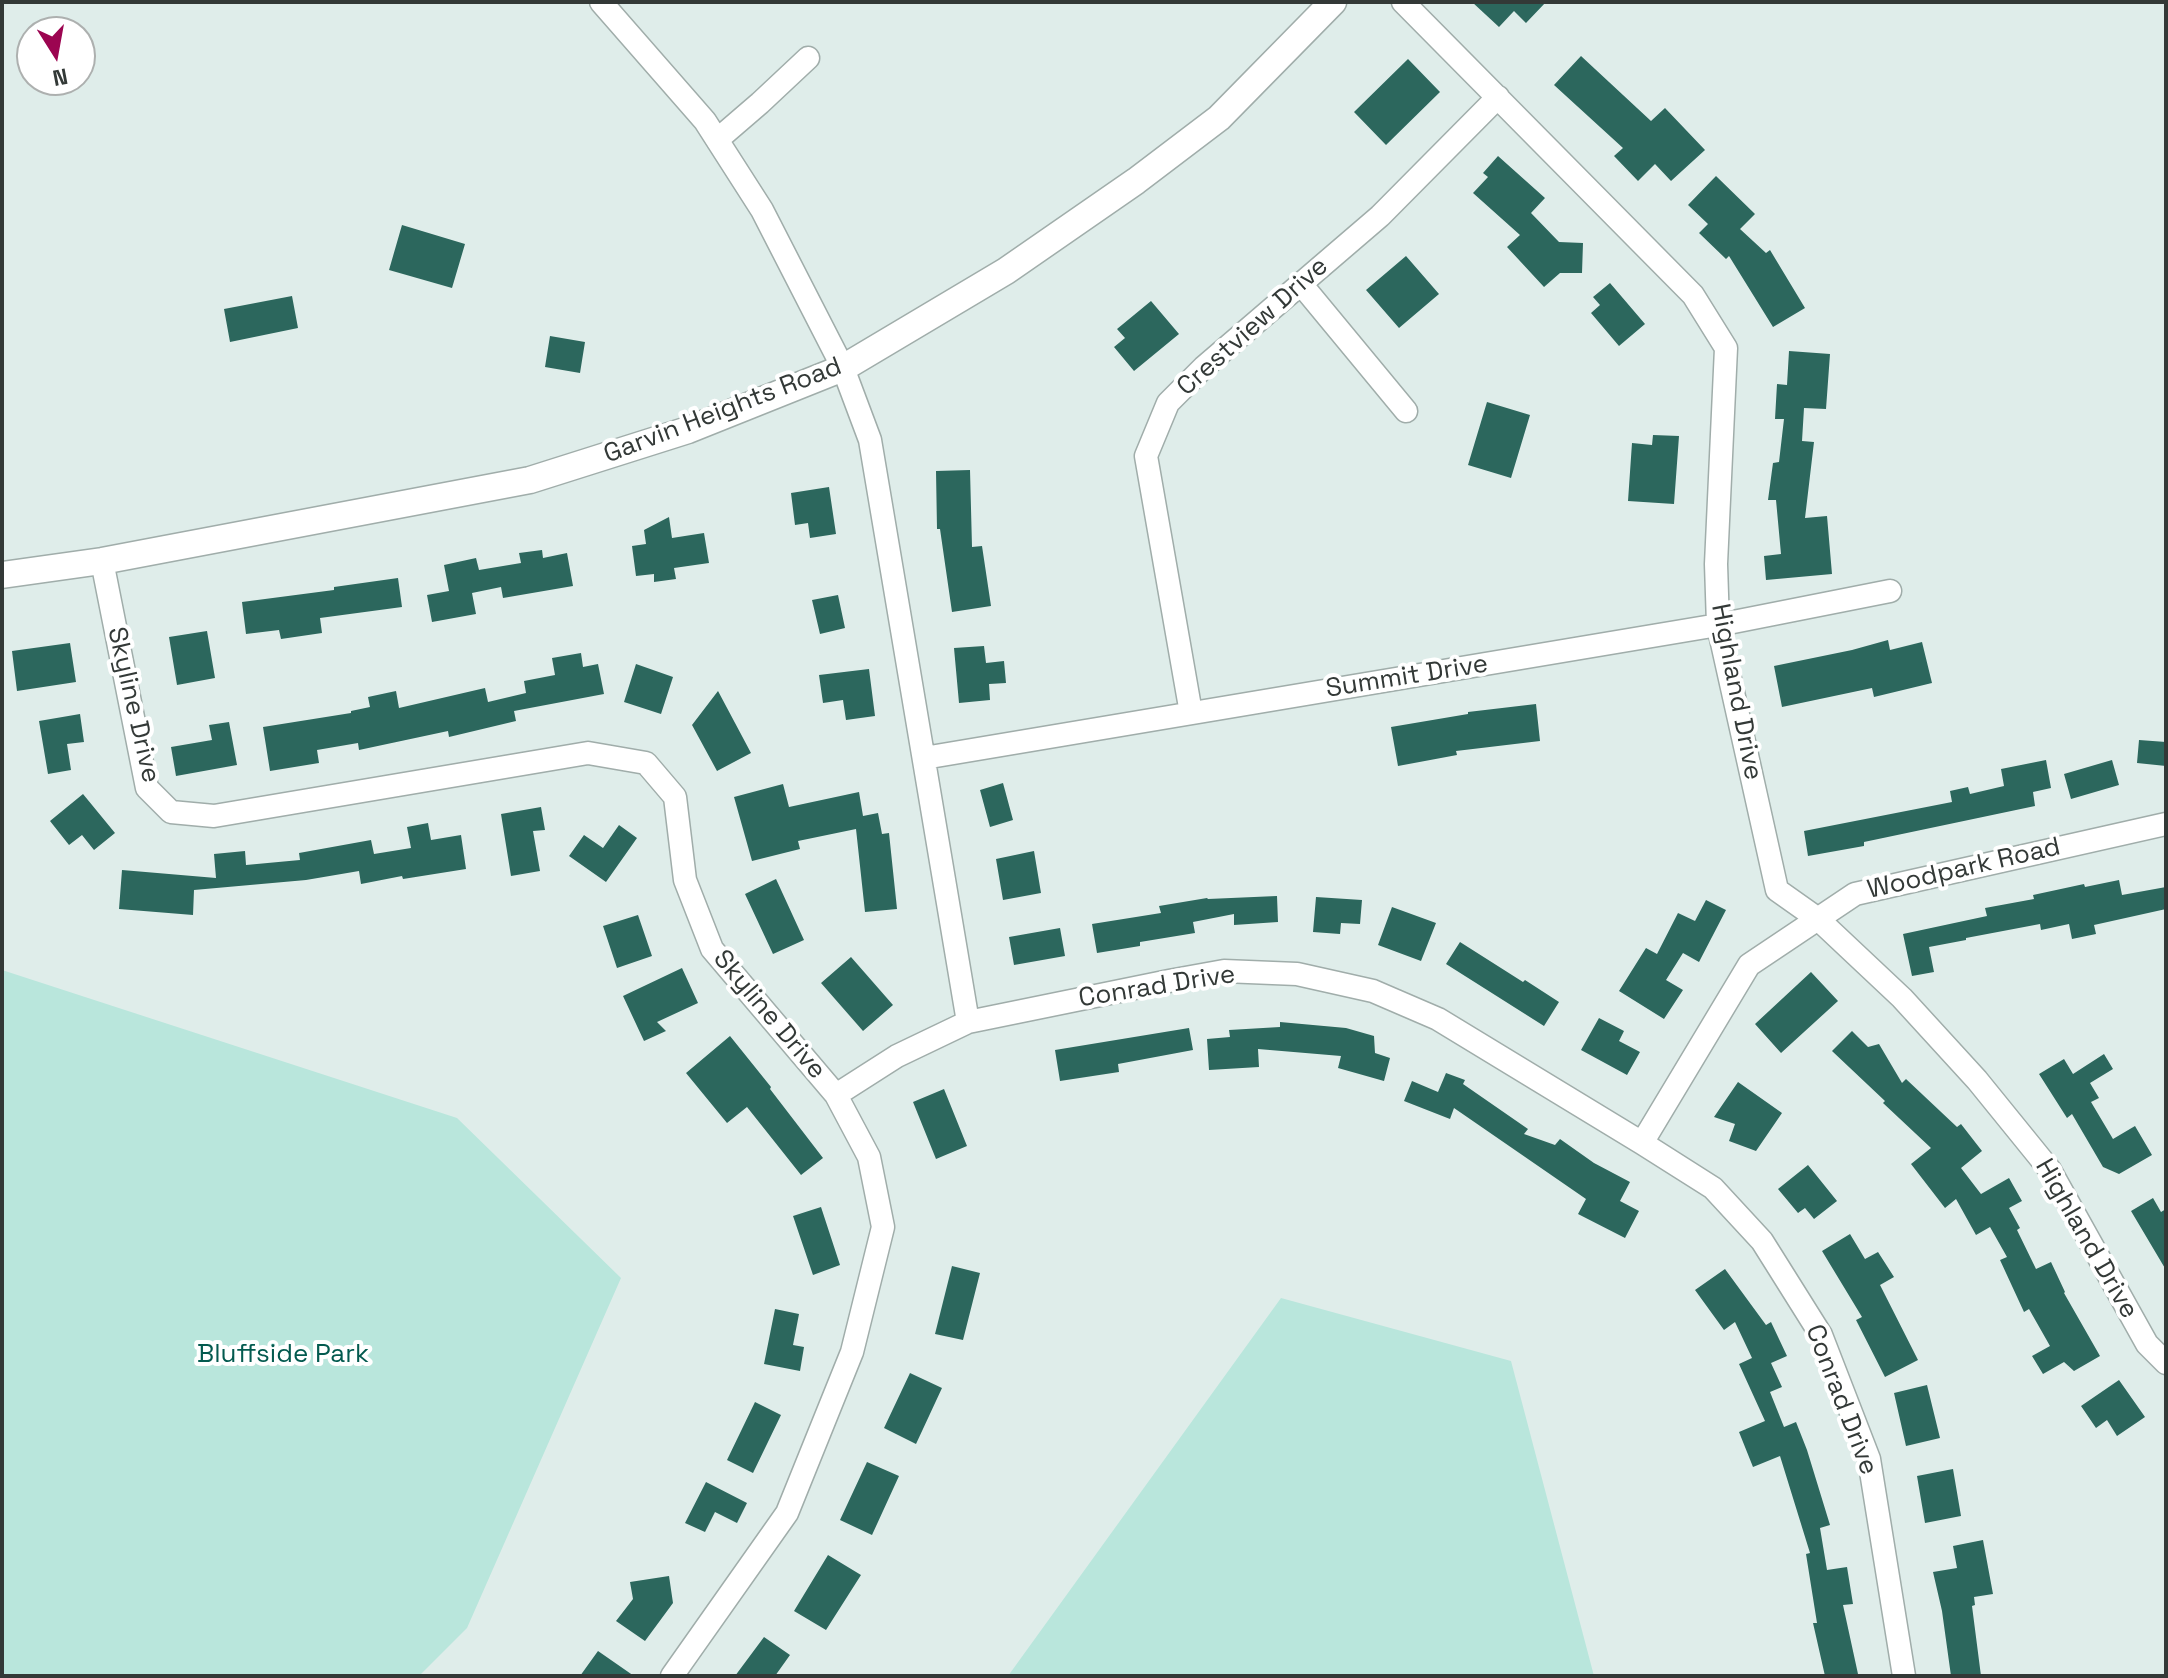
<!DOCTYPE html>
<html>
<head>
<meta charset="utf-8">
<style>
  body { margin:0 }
  #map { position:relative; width:2168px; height:1678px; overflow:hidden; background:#dfedea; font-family:"Space Grotesk",sans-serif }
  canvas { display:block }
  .frame { position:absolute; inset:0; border:4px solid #333937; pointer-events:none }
  .north { position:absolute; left:16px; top:16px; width:80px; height:80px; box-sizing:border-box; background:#fff; border:2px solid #adb0af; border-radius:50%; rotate:169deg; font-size:22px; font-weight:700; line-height:32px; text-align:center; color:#333937 }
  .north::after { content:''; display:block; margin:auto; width:28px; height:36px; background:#9c0551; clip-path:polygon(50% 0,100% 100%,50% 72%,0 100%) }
</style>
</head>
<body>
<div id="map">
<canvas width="2168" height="1678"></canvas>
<div class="frame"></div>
<div class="north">N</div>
</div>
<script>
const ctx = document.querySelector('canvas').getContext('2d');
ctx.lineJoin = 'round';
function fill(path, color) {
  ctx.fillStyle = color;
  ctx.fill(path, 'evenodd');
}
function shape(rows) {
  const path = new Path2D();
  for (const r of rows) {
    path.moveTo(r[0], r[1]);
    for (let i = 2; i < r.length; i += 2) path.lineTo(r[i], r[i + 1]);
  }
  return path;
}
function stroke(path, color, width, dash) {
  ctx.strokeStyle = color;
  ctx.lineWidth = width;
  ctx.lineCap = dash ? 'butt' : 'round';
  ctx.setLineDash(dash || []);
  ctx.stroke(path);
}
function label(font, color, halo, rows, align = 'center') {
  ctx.font = font + ' "Space Grotesk",sans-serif';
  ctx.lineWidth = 8;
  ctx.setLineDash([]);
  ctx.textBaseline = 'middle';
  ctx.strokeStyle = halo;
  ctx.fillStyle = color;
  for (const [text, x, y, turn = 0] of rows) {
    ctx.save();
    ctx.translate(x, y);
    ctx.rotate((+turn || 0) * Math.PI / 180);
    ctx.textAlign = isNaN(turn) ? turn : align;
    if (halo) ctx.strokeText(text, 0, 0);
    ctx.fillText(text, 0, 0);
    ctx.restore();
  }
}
const green = shape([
  [2,970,457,1118,621,1278,467,1628,419,1676,2,1676],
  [1281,1298,1511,1361,1594,1676,1008,1676]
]);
const building = shape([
  [1472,2,1546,2,1526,23,1514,11,1499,27],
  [1581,56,1651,121,1665,108,1705,150,1671,181,1655,164,1638,181,1614,156,1623,148,1554,85],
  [1408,59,1440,92,1386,145,1354,112],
  [1498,156,1545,198,1531,213,1559,242,1583,243,1582,273,1560,273,1544,287,1507,247,1520,235,1473,193,1488,177,1483,173],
  [1716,176,1755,214,1740,229,1766,253,1770,250,1805,308,1773,327,1729,256,1726,259,1699,233,1708,224,1688,205],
  [402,225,465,244,452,288,389,270],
  [1406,256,1439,294,1399,328,1366,290],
  [1610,283,1645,324,1619,346,1591,313,1600,305,1593,297],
  [292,296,298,328,230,342,224,309],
  [1151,301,1179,334,1134,371,1114,347,1125,338,1117,329],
  [550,336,585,342,580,373,545,367],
  [1789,351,1830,354,1826,409,1804,408,1802,441,1814,442,1805,518,1827,516,1832,574,1766,580,1764,556,1781,554,1776,500,1768,500,1773,463,1779,462,1784,419,1775,419,1777,384,1787,385],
  [1487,402,1530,415,1511,478,1468,465],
  [1653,435,1679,436,1674,504,1628,501,1632,443,1652,445],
  [970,470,972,547,982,546,991,606,952,612,940,529,937,529,936,471],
  [829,487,836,534,810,538,808,523,795,525,791,493],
  [669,517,672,538,704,533,709,563,674,568,676,579,654,582,654,574,636,576,632,546,646,544,644,530],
  [542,550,543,558,567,553,573,586,503,598,501,587,472,593,476,614,432,622,427,595,449,591,444,565,476,558,479,570,521,563,519,553],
  [398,578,402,607,320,618,322,633,281,639,279,630,246,634,242,602,334,590,334,587],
  [838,595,845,628,820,634,812,600],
  [207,631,215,678,177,685,169,637],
  [1888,640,1890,650,1922,642,1932,683,1874,697,1872,688,1782,707,1774,666,1852,650],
  [70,643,76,682,17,691,12,651],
  [984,646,986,663,1004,661,1006,683,989,684,990,700,959,703,954,648],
  [581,653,583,667,598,664,604,694,514,711,516,721,449,737,448,731,359,750,358,743,317,750,319,763,270,771,263,727,351,713,351,711,370,707,368,697,396,691,399,708,485,688,488,702,526,693,524,681,555,675,552,658],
  [636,664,673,677,661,714,624,702],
  [869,669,875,716,846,720,843,700,823,703,819,675],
  [718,691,751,753,717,771,692,725],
  [1536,704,1540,741,1456,751,1457,755,1398,766,1391,727,1468,714,1468,712],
  [80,714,84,742,67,744,71,770,48,774,39,721],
  [229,722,237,765,176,776,171,747,212,740,209,725],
  [2139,740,2166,742,2166,766,2137,763],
  [2046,760,2051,788,2033,792,2035,806,1864,842,1864,846,1808,856,1804,831,1952,802,1950,791,1968,787,1970,794,2004,786,2001,769],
  [2112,760,2119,785,2071,799,2064,774],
  [1003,783,1013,820,990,827,980,790],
  [783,784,789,807,859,792,863,816,878,813,882,834,889,833,897,909,865,912,856,829,798,841,800,849,752,861,734,797],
  [83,794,115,833,94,850,82,835,69,845,50,821],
  [541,807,545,830,533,831,540,871,511,876,501,814],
  [428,823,431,840,461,835,466,869,403,879,402,876,361,884,359,871,306,880,194,890,193,915,119,909,122,870,216,878,214,854,245,851,246,865,300,860,299,853,371,840,374,854,411,848,407,827],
  [619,825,637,838,606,882,569,856,584,835,603,848],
  [1034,851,1041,893,1003,900,996,859],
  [776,879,804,940,773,954,745,894],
  [2119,880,2122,895,2166,887,2166,909,2094,925,2096,934,2072,939,2069,924,2041,930,2040,924,1966,938,1966,940,1929,947,1934,972,1912,976,1903,934,1987,916,1985,908,2034,899,2033,895,2084,884,2085,887],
  [1277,896,1278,922,1234,925,1234,914,1193,922,1195,933,1140,942,1140,946,1097,953,1092,924,1161,913,1159,906,1207,898,1208,899],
  [1316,897,1362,900,1360,924,1341,923,1340,934,1313,932],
  [1706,900,1726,910,1699,962,1683,953,1666,980,1683,990,1664,1019,1619,991,1646,948,1657,954,1678,913,1695,921],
  [1392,907,1436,923,1421,961,1378,945],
  [638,915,652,956,617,968,603,926],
  [1060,928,1065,956,1014,965,1009,937],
  [1460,942,1523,982,1525,980,1559,1002,1544,1026,1446,964],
  [851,957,893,1005,863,1031,821,983],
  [682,968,698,1003,657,1022,666,1031,644,1041,623,996],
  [1811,972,1838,1001,1781,1053,1755,1024],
  [1599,1018,1624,1031,1619,1041,1640,1052,1627,1075,1581,1050],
  [1280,1022,1346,1028,1374,1036,1375,1053,1390,1058,1384,1081,1338,1068,1341,1056,1258,1049,1259,1067,1209,1070,1207,1039,1230,1037,1229,1030,1280,1027],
  [1189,1028,1193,1050,1118,1064,1119,1072,1060,1081,1055,1050],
  [1852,1031,1868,1047,1879,1044,1902,1083,1906,1079,1957,1127,1961,1124,1982,1151,1961,1168,1981,1194,2009,1178,2022,1201,2009,1208,2020,1228,2017,1230,2036,1269,2051,1262,2065,1292,2064,1293,2100,1356,2074,1371,2064,1362,2043,1374,2032,1356,2050,1346,2029,1309,2024,1312,2000,1260,2007,1257,1990,1227,1976,1235,1956,1199,1945,1208,1911,1164,1931,1148,1883,1103,1885,1101,1832,1051],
  [730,1036,771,1087,770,1089,823,1158,801,1175,747,1107,727,1123,686,1073],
  [2104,1054,2113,1069,2090,1083,2099,1098,2091,1102,2113,1139,2135,1126,2152,1155,2119,1174,2103,1167,2072,1114,2067,1118,2039,1074,2064,1059,2073,1074],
  [1446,1073,1465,1080,1463,1084,1528,1129,1524,1134,1555,1145,1560,1139,1594,1163,1630,1182,1620,1201,1639,1211,1625,1238,1578,1214,1586,1199,1454,1108,1450,1119,1404,1101,1412,1081,1438,1092],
  [1738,1082,1782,1113,1756,1151,1729,1141,1735,1124,1714,1117],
  [944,1089,967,1146,936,1159,913,1102],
  [1808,1165,1837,1201,1814,1219,1805,1208,1798,1213,1778,1189],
  [2153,1198,2161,1212,2166,1209,2166,1270,2131,1211],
  [821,1207,840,1265,813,1275,793,1216],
  [1850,1234,1865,1259,1878,1252,1894,1277,1880,1285,1918,1360,1885,1377,1856,1320,1862,1317,1822,1251],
  [952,1266,980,1273,963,1340,935,1334],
  [1725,1269,1766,1325,1771,1322,1787,1356,1771,1363,1782,1387,1770,1392,1784,1427,1796,1422,1807,1450,1830,1525,1820,1528,1827,1570,1847,1567,1853,1604,1843,1605,1858,1674,1825,1676,1813,1623,1817,1623,1806,1554,1810,1553,1780,1456,1753,1467,1739,1432,1765,1421,1739,1364,1752,1358,1735,1322,1724,1330,1695,1290],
  [775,1309,799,1314,793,1345,804,1347,800,1371,764,1364],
  [910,1373,942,1388,916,1444,884,1428],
  [2119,1380,2145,1417,2117,1436,2107,1420,2096,1428,2081,1406],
  [1927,1385,1940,1438,1906,1446,1894,1393],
  [755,1402,781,1415,753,1473,727,1460],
  [867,1462,899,1476,872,1535,840,1520],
  [1953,1469,1961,1516,1925,1523,1917,1476],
  [706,1482,747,1503,737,1523,715,1512,705,1532,685,1523],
  [1983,1540,1993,1594,1974,1597,1975,1605,1972,1606,1981,1676,1951,1676,1942,1611,1933,1572,1957,1568,1953,1546],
  [828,1555,861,1575,826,1630,794,1611],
  [669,1576,673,1603,645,1641,616,1621,633,1599,630,1582],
  [764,1637,790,1655,775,1676,735,1676],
  [598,1651,634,1676,580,1676]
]);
const minor = shape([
  [601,2,705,121,762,210,843,368,870,440,968,1022],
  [1403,2,1693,295,1726,348,1716,564,1718,625,1777,890,1818,919,1902,998,1977,1080,2050,1170,2147,1344,2166,1363],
  [717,140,760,103,808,58],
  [1301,284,1406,411],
  [102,561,147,788,171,812,214,816,588,753,646,763,675,797,685,880,712,949,836,1095,869,1157,883,1227,852,1352,787,1513,672,1676],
  [1191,713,1146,456,1168,403,1204,367,1380,216,1498,97],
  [924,758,1718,625,1890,591],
  [836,1095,897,1056,968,1022,1169,981,1224,971,1297,974,1373,991,1438,1019,1642,1143,1713,1188,1762,1241,1821,1335,1869,1459,1904,1676],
  [1642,1143,1749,965,1855,894,2166,824]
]);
const major = shape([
  [2,575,102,561,530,480,688,430,843,368,1006,271,1136,181,1219,118,1333,2]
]);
const streetNames = [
  ["Crestview Drive",1253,327,-42],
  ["Garvin Heights Road",723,411,-21],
  ["Summit Drive",1407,677,-9],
  ["Highland Drive",1736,692,79],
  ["Skyline Drive",133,705,77],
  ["Woodpark Road",1964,869,-13],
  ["Conrad Drive",1157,987,-9],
  ["Skyline Drive",769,1015,50],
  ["Highland Drive",2086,1239,60],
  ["Conrad Drive",1841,1400,69]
];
const parkNames = [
  ["Bluffside Park",283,1355]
];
fill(green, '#b9e6dc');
fill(building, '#2c675d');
stroke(minor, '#a0adaa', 25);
stroke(major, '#a0adaa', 29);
stroke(minor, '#fff', 22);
stroke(major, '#fff', 26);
label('26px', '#333937', '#fff', streetNames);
label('26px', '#035a4f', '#fff', parkNames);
</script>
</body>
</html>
